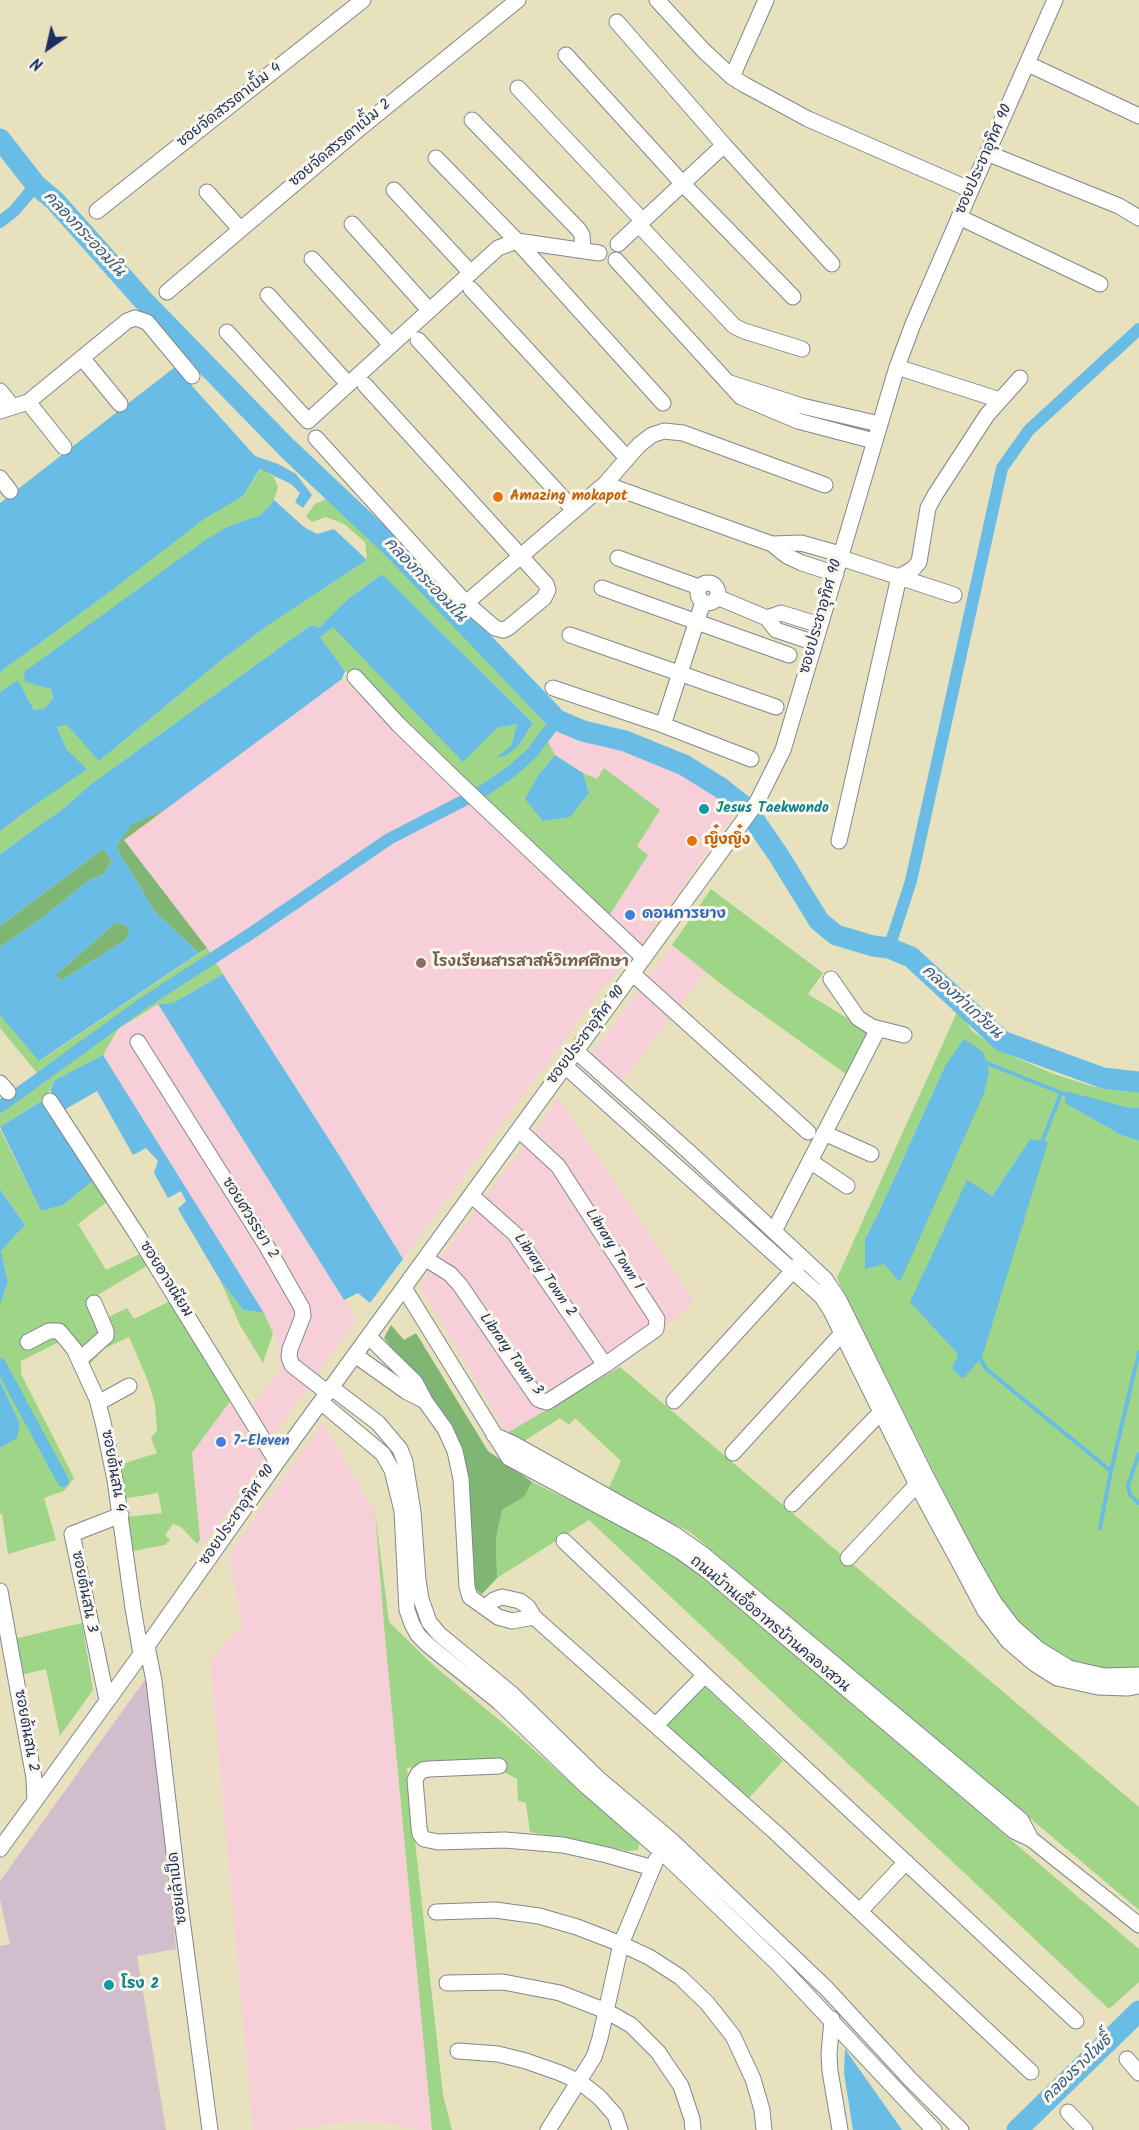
<!DOCTYPE html>
<html>
<head>
<meta charset="utf-8">
<style>
  body { margin:0 }
  #map { position:relative; width:1139px; height:2130px; overflow:hidden; background:#e7e1be; font-family:Kalam,sans-serif }
  canvas { display:block }
  .north { position:absolute; left:18px; top:18px; width:60px; height:60px; -webkit-text-stroke:4px #fbf7ec; paint-order:stroke; rotate:214deg; font-size:16px; font-weight:700; line-height:24px; text-align:center; color:#1b2f5e }
  .north::after { content:''; display:block; margin:auto; width:21px; height:27px; background:#1b2f5e; clip-path:polygon(50% 0,100% 100%,50% 72%,0 100%) }
</style>
</head>
<body>
<div id="map">
<canvas width="1139" height="2130"></canvas>
<div class="north">N</div>
</div>
<script>
const ctx = document.querySelector('canvas').getContext('2d');
ctx.lineJoin = 'round';
function fill(path, color) {
  ctx.fillStyle = color;
  ctx.fill(path, 'evenodd');
}
function shape(rows) {
  const path = new Path2D();
  for (const r of rows) {
    if (r.length === 3) {
      path.moveTo(r[0] + r[2], r[1]);
      path.arc(r[0], r[1], r[2], 0, 2 * Math.PI);
      continue;
    }
    path.moveTo(r[0], r[1]);
    for (let i = 2; i < r.length; i += 2) path.lineTo(r[i], r[i + 1]);
  }
  return path;
}
function stroke(path, color, width, dash) {
  ctx.strokeStyle = color;
  ctx.lineWidth = width;
  ctx.lineCap = dash ? 'butt' : 'round';
  ctx.setLineDash(dash || []);
  ctx.stroke(path);
}
function label(font, color, halo, rows, align = 'center') {
  ctx.font = font + ' Kalam,"Playpen Sans Thai",sans-serif';
  ctx.lineWidth = 6;
  ctx.setLineDash([]);
  ctx.textBaseline = 'middle';
  ctx.strokeStyle = halo;
  ctx.fillStyle = color;
  for (const [text, x, y, turn = 0] of rows) {
    ctx.save();
    ctx.translate(x, y);
    ctx.rotate((+turn || 0) * Math.PI / 180);
    ctx.textAlign = isNaN(turn) ? turn : align;
    if (halo) ctx.strokeText(text, 0, 0);
    ctx.fillText(text, 0, 0);
    ctx.restore();
  }
}
const built = shape([
  [342,679,633,953,616,975,607,982,403,1259,339,1155,207,948,124,840],
  [555,731,567,733,663,764,710,790,737,809,638,949,607,919,648,855,637,846,605,768,597,779,555,755,548,742],
  [672,945,706,972,621,1082,591,1055],
  [158,1004,357,1320,271,1438,251,1408,281,1368,278,1343,264,1313,103,1055,118,1029],
  [559,1098,694,1302,620,1367,507,1433,420,1286],
  [231,1400,267,1456,205,1543,200,1540,192,1453],
  [322,1423,375,1512,385,1637,432,2130,419,2130,385,2122,352,2121,290,2130,253,2130,210,1660,242,1626,229,1555]
]);
const industrial = shape([
  [147,1677,176,1949,137,1956,166,2130,0,2130,0,1946,10,1944,0,1899,0,1881]
]);
const green = shape([
  [261,469,273,476,278,487,274,500,261,515,229,526,25,682,51,688,53,698,45,708,34,710,18,680,0,692,0,672,103,597,204,518,243,496],
  [331,497,396,557,551,718,556,728,548,742,555,755,539,774,589,793,583,773,597,779,604,768,660,810,637,846,648,855,607,919,473,790,345,671,320,637,333,626,463,761,497,728,517,724,511,746,499,757,519,745,533,723,382,574,348,599,319,629,311,625,90,785,64,808,0,854,0,831,36,804,67,750,57,727,67,724,99,761,219,662,267,626,367,560,365,542,344,524,326,517,312,522,306,516,315,504],
  [711,889,823,973,808,994,868,1031,846,1074,734,994,672,945],
  [207,948,223,974,173,1003,158,1004,118,1029,103,1055,55,1080,45,1098,0,1127,0,1099,37,1073,0,1028,0,1015,40,1061],
  [958,1010,972,1031,1005,1053,1054,1074,1094,1087,1139,1092,1139,1108,1130,1108,1065,1092,1066,1103,1121,1135,1139,1141,1139,1669,1126,1673,1062,1661,1001,1606,837,1278],
  [945,1066,900,1282,865,1239,879,1212],
  [1030,1139,964,1379,952,1368,958,1354,967,1181,992,1196],
  [0,1129,41,1211,63,1205,94,1180,108,1201,78,1224,106,1270,142,1253,150,1264,86,1302,96,1323,127,1308,134,1319,170,1301,231,1400,192,1453,200,1540,197,1544,181,1527,173,1524,165,1535,170,1540,165,1545,133,1551,127,1517,162,1513,158,1493,123,1499,119,1465,157,1453,151,1438,157,1431,155,1404,148,1381,129,1337,104,1349,88,1366,77,1370,61,1341,21,1361,21,1374,74,1478,64,1491,44,1498,56,1540,8,1554,2,1514,0,1514,0,1448,16,1438,20,1424,0,1381,0,1305,8,1282,1,1251,25,1225,0,1189],
  [220,1280,243,1310,264,1313,273,1333,263,1363,240,1325],
  [620,1367,1139,1807,1139,1910,690,1532,608,1490,621,1461,575,1418,569,1425,560,1418,523,1442,507,1433],
  [532,1482,635,1532,684,1561,1139,1949,1139,1982,1109,2009,589,1520,497,1578,496,1539,502,1510,524,1497],
  [375,1512,389,1622,433,1665,516,1734,639,1843,638,1850,628,1851,530,1832,526,1803,518,1801,517,1779,504,1772,503,1758,407,1768,443,2095,452,2130,432,2130,385,1637],
  [82,1623,93,1690,60,1736,46,1669,21,1675,14,1639],
  [703,1685,783,1761,747,1800,666,1724]
]);
const forest = shape([
  [166,809,124,840,207,948,199,953,155,912,116,847,130,825],
  [103,849,112,861,103,875,89,880,42,918,0,947,0,926],
  [116,922,129,927,127,939,62,980,55,976],
  [391,1325,404,1340,416,1333,488,1451,532,1482,524,1497,502,1510,496,1539,497,1578,482,1594,471,1587,469,1477,454,1432,384,1338]
]);
const water = shape([
  [175,367,255,456,278,464,296,474,312,495,303,508,295,502,300,493,291,484,260,469,243,496,204,519,103,597,0,672,0,503],
  [274,500,304,527,317,534,334,529,367,560,267,626,219,662,99,761,67,725,57,727,67,750,87,769,36,804,0,831,0,692,18,680,34,710,45,708,53,698,51,689,25,682,24,672,207,539,229,526,261,515],
  [382,574,533,723,519,745,506,756,497,757,511,746,517,724,497,728,463,762,333,627,320,637,345,671,342,679,166,809,131,825,116,847,155,912,199,953,39,1061,0,1015,0,947,42,918,89,880,103,875,112,861,103,849,0,926,0,854,64,808,90,785,311,625,319,628,348,599],
  [116,922,129,927,127,939,62,980,55,976],
  [555,755,583,773,589,793,570,817,543,821,525,799,539,774],
  [223,974,339,1155,403,1259,370,1303,358,1293,344,1300,158,1004,173,1003],
  [964,1039,983,1052,989,1072,984,1093,900,1282,884,1264,865,1269,865,1239,879,1212,945,1066],
  [103,1055,264,1313,243,1310,220,1280,178,1209,186,1201,181,1191,168,1198,154,1173,158,1161,146,1148,133,1155,97,1091,64,1110,50,1090,55,1080],
  [1065,1091,1130,1108,1139,1108,1139,1141,1121,1135,1065,1103],
  [41,1101,94,1180,63,1205,41,1211,0,1127],
  [1030,1139,1048,1142,982,1357,963,1379,952,1368,958,1354,910,1302,967,1180,992,1196],
  [0,1189,25,1225,1,1251,8,1282,0,1305],
  [0,1381,20,1424,17,1438,0,1448],
  [845,2049,900,2127,902,2130,853,2130,844,2073]
]);
const stream = shape([
  [984,1062,1069,1096],
  [1041,1145,1061,1093],
  [979,1356,985,1368,1111,1471,1139,1352],
  [1139,1454,1128,1485,1130,1495,1139,1503],
  [1100,1528,1111,1471]
]);
const canal = shape([
  [0,222,14,211,36,185],
  [889,948,911,881,1002,468,1029,430,1139,329],
  [0,1107,142,1004,253,932,389,839,486,789,512,771,532,753,557,720],
  [0,1364,63,1481]
]);
const river = shape([
  [0,139,36,185,55,201,143,300,287,448,393,548,557,720,583,731,625,741,684,765,721,788,746,808,779,856,819,921,836,935,873,946,889,948,911,957,1002,1041,1103,1078,1139,1082],
  [1017,2130,1139,2011]
]);
const minor = shape([
  [657,0,703,50,732,77,745,85,808,119,971,190],
  [617,22,724,145],
  [566,55,683,184,793,297],
  [1028,64,1139,116],
  [732,77,766,0],
  [518,88,643,221],
  [472,120,579,230,582,235,583,250],
  [987,153,1119,206,1139,218],
  [436,158,517,241,663,403],
  [394,190,471,273],
  [207,192,240,229],
  [97,211,363,0],
  [959,217,1100,284],
  [352,224,429,310],
  [639,225,734,326,744,331,802,349],
  [618,244,724,145,832,264],
  [312,259,391,345],
  [616,260,741,397,798,421,874,441],
  [471,289,627,458],
  [167,292,359,129,518,0],
  [268,295,348,384],
  [227,332,308,421,498,248,517,241,599,253],
  [418,340,573,509],
  [83,359,120,404],
  [897,367,1000,400],
  [730,383,802,406,879,424],
  [0,391,13,407],
  [28,402,64,447],
  [0,411,28,402,127,321,135,318,147,322,192,376],
  [316,438,466,603,495,628,503,630,508,628,544,598,548,590,546,584,365,385],
  [0,478,10,491],
  [605,484,772,544,787,556,802,563,836,574],
  [772,544,801,543,840,554],
  [618,558,699,587],
  [841,558,954,595],
  [708,593,10],
  [602,588,789,655],
  [717,597,767,618,776,630,815,643],
  [466,603,605,484,639,445,652,435,664,431,683,433,825,485],
  [767,618,781,613,820,625],
  [570,635,776,707],
  [355,677,399,725,463,787,644,958],
  [553,688,663,725,751,759],
  [663,725,703,602],
  [839,841,899,577,913,569,919,562,928,508,935,495,987,415,1020,378],
  [633,974,808,1132],
  [831,979,858,1018,872,1027,904,1035],
  [138,1042,266,1245,302,1308,303,1316,290,1349,289,1357,292,1365,328,1393],
  [576,1051,688,1151,825,1279,839,1300,926,1476,970,1560,994,1602,1013,1627,1038,1649,1069,1668,1104,1676,1139,1675],
  [565,1066,822,1297,831,1311,916,1483,960,1564,985,1611,1008,1641,1035,1664,1057,1678,1098,1687,1127,1688,1139,1686],
  [0,1083,8,1092],
  [50,1101,136,1233,277,1462],
  [824,1133,871,1154],
  [810,1161,847,1186],
  [472,1196,515,1234,605,1365],
  [774,1231,878,1029],
  [426,1259,450,1274,460,1285,538,1399,543,1401,547,1402,605,1365,656,1329,657,1319,558,1166,519,1130],
  [404,1288,509,1458,651,1534,680,1551,709,1572,1014,1831,1031,1839,1139,1925],
  [369,1337,415,1382,425,1401,445,1429,455,1451,461,1479,467,1587,470,1597,498,1617,512,1621,534,1617],
  [28,1342,49,1331,59,1331,74,1349,97,1399,103,1422,115,1480,133,1608,141,1654],
  [355,1355,407,1392,425,1401],
  [79,1360,106,1336,106,1331,94,1303],
  [332,1388,378,1423,400,1449,405,1462,413,1512,418,1580,421,1599,429,1622,439,1634,512,1694,600,1780,671,1840,827,1989,910,2079,961,2130],
  [674,1401,799,1264],
  [321,1402,383,1454,392,1470,402,1511,407,1610,412,1624,418,1635,428,1645,499,1702,585,1785,661,1851,778,1964,934,2130],
  [98,1403,129,1386],
  [494,1435,514,1444,674,1534,704,1555,1021,1820,1031,1839],
  [733,1453,846,1329],
  [792,1504,880,1413,886,1408],
  [564,1541,705,1675,1076,2021],
  [848,1558,922,1479],
  [0,1591,34,1778,35,1800],
  [486,1607,494,1600,502,1597,520,1601,528,1607,534,1617,775,1832,1031,2072],
  [147,1646,154,1681,180,1904,210,2130],
  [107,1700,72,1534,121,1515],
  [656,1725,705,1675],
  [499,1766,429,1769,423,1770,418,1774,415,1780,419,1827,420,1834,424,1839,438,1842,505,1840,563,1845,607,1855,653,1868],
  [0,1849,147,1646,277,1462,757,802,783,750,897,367,913,324,971,190,1055,0],
  [860,1911,906,1862],
  [436,1912,495,1910,539,1916,577,1927,621,1944,649,1957,680,1977,707,2003,733,2036,753,2079,762,2110,764,2130],
  [447,1983,503,1982,560,1993,606,2011,631,2025,658,2052,681,2086,692,2119,693,2130],
  [832,2019,829,2054,830,2071,840,2130],
  [458,2051,498,2054,526,2061,560,2073,580,2082,599,2097,615,2115,620,2130],
  [1127,2059,1139,2073],
  [1068,2112,1085,2130],
  [548,2130,594,2057,600,2038,621,1944,656,1860]
]);
const markers = [
  [498,497,6,"#e8710a"],
  [704,809,6,"#0f9aa8"],
  [692,841,6,"#e8710a"],
  [630,915,6,"#3f7fe0"],
  [421,963,6,"#8d6e63"],
  [221,1442,6,"#3f7fe0"],
  [109,1985,6,"#0f9aa8"]
];
const streetNames = [
  ["ซอยจัดสรรตาเบิ้ม 4",230,106,-38],
  ["ซอยจัดสรรตาเบิ้ม 2",341,144,-40],
  ["ซอยประชาอุทิศ 90",985,160,-66],
  ["ซอยประชาอุทิศ 90",822,617,-74],
  ["ซอยประชาอุทิศ 90",587,1036,-53],
  ["ซอยศวรรยา 2",249,1219,58],
  ["Library Town 1",613,1250,57],
  ["Library Town 2",544,1276,55],
  ["ซอยอาจเนียม",165,1280,58],
  ["Library Town 3",510,1355,54],
  ["ซอยต้นสน 4",112,1471,80],
  ["ซอยประชาอุทิศ 90",238,1516,-55],
  ["ซอยต้นสน 3",83,1592,79],
  ["ถนนบ้านเอื้ออาทรบ้านคลองสวน",769,1625,40],
  ["ซอยต้นสน 2",25,1731,80],
  ["ซอยเล้าเป็ด",179,1888,-97]
];
const foodNames = [
  ["Amazing mokapot",510,497],
  ["ญิ๋งญิ๋ง",704,841]
];
const cultureNames = [
  ["Jesus Taekwondo",716,809],
  ["โรง 2",121,1985]
];
const shopNames = [
  ["ดอนการยาง",642,915],
  ["7-Eleven",233,1442]
];
const educationNames = [
  ["โรงเรียนสารสาสน์วิเทศศึกษา",433,963]
];
const waterNames = [
  ["คลองกระออมใน",83,235,47],
  ["คลองกระออมใน",424,581,46],
  ["คลองท่าเกวียน",961,1003,42],
  ["คลองรางโพธิ์",1078,2070,-44]
];
fill(built, '#f6cfd9');
fill(industrial, '#d1bdcb');
fill(green, '#9fd586');
fill(forest, '#7fb673');
fill(water, '#69bce5');
stroke(stream, '#69bce5', 4);
stroke(canal, '#69bce5', 12);
stroke(river, '#69bce5', 21);
stroke(minor, '#81888e', 17);
stroke(minor, '#fff', 15);
for (const [x, y, r, color] of markers) {
  const dot = new Path2D();
  dot.arc(x, y, r, 0, 2 * Math.PI);
  ctx.fillStyle = color;
  ctx.fill(dot);
  stroke(dot, '#fbf7ec', 2);
}
label('15px', '#1b2f5e', '#fbf7ec', streetNames);
label('bold 15px', '#c56008', '#fbf7ec', foodNames, 'left');
label('bold 15px', '#0d838f', '#fbf7ec', cultureNames, 'left');
label('bold 15px', '#366cbe', '#fbf7ec', shopNames, 'left');
label('bold 15px', '#785e54', '#fbf7ec', educationNames, 'left');
label('italic 16px', '#325986', '#fbf7ec', waterNames);
</script>
</body>
</html>
